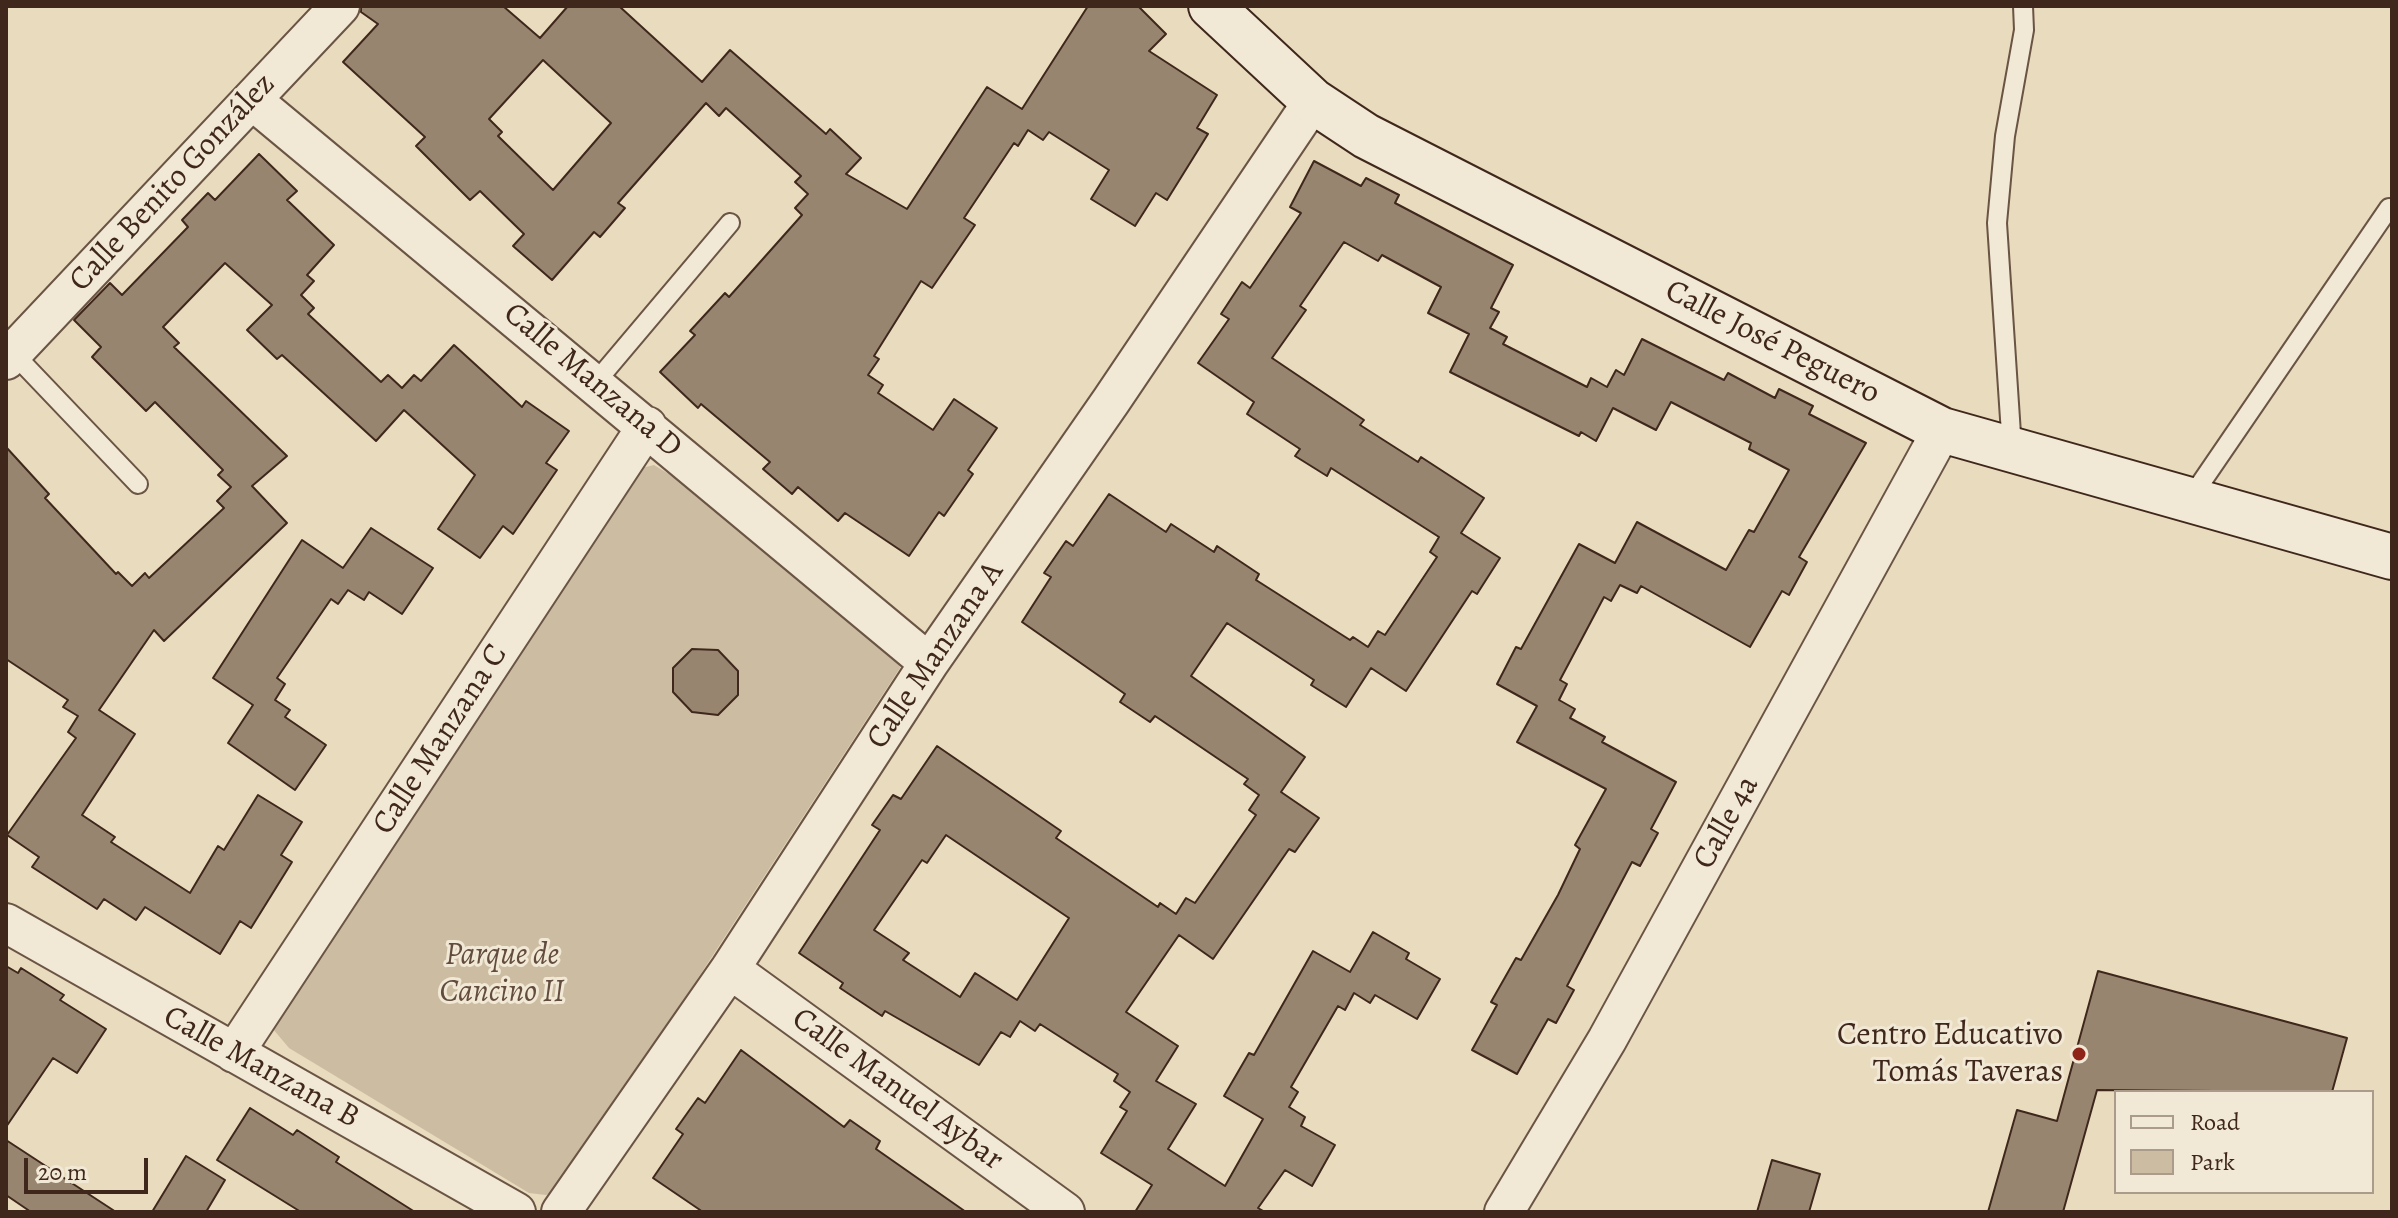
<!DOCTYPE html>
<html>
<head>
<meta charset="utf-8">
<style>
  body { margin:0 }
  #map { position:relative; width:2398px; height:1218px; overflow:hidden; background:#e9dbbe; font-family:Alegreya,serif }
  canvas { display:block }
  .frame { position:absolute; inset:0; border:8px solid #3f271b; pointer-events:none }
  .legend { position:absolute; left:2114px; top:1090px; width:260px; height:104px; box-sizing:border-box; background:#f1e8d5; border:2px solid #aa9b8b; margin:0; padding:10px 14px; list-style:none; font-size:24px; color:#3f271b }
  .legend li { display:flex; align-items:center; gap:16px; height:40px }
  .legend b { width:40px; border:2px solid #aa9b8b }
  .scale { position:absolute; left:24px; top:1158px; width:124px; height:36px; box-sizing:border-box; border:4px solid #3f271b; border-top:0; padding-left:10px; font-size:24px; line-height:28px; white-space:nowrap; color:#3f271b; -webkit-text-stroke:6px #f1e8d5; paint-order:stroke }
</style>
</head>
<body>
<div id="map">
<canvas width="2398" height="1218"></canvas>
<div class="frame"></div>
<ul class="legend">
<li><b style="height:10px;background:#f1e8d5"></b>Road</li>
<li><b style="height:22px;background:#ccbca2"></b>Park</li>
</ul>
<div class="scale">20 m</div>
</div>
<script>
const ctx = document.querySelector('canvas').getContext('2d');
ctx.lineJoin = 'round';
function fill(path, color) {
  ctx.fillStyle = color;
  ctx.fill(path, 'evenodd');
}
function shape(rows) {
  const path = new Path2D();
  for (const r of rows) {
    path.moveTo(r[0], r[1]);
    for (let i = 2; i < r.length; i += 2) path.lineTo(r[i], r[i + 1]);
  }
  return path;
}
function stroke(path, color, width, dash) {
  ctx.strokeStyle = color;
  ctx.lineWidth = width;
  ctx.lineCap = dash ? 'butt' : 'round';
  ctx.setLineDash(dash || []);
  ctx.stroke(path);
}
function label(font, color, halo, rows, align = 'center') {
  ctx.font = font + ' Alegreya,serif';
  ctx.lineWidth = 6;
  ctx.setLineDash([]);
  ctx.textBaseline = 'middle';
  ctx.strokeStyle = halo;
  ctx.fillStyle = color;
  for (const [text, x, y, turn = 0] of rows) {
    ctx.save();
    ctx.translate(x, y);
    ctx.rotate((+turn || 0) * Math.PI / 180);
    ctx.textAlign = isNaN(turn) ? turn : align;
    if (halo) ctx.strokeText(text, 0, 0);
    ctx.fillText(text, 0, 0);
    ctx.restore();
  }
}
const green = shape([
  [654,465,682,482,898,658,900,668,569,1176,558,1190,546,1195,529,1193,289,1048,273,1029,274,1019,632,479,642,468]
]);
const building = shape([
  [361,6,503,6,540,38,568,6,619,6,702,82,730,50,826,134,830,129,861,158,846,174,907,209,987,87,1022,109,1088,6,1138,6,1166,34,1149,51,1217,95,1197,128,1208,134,1167,200,1156,193,1135,226,1091,199,1109,170,1049,132,1043,140,1028,130,1018,146,1014,143,964,218,975,225,932,288,921,281,874,356,879,359,868,375,883,385,878,393,933,430,954,399,997,428,968,470,973,474,944,516,939,512,909,556,845,513,838,521,798,487,792,494,763,469,770,462,701,404,698,408,660,372,695,335,690,331,725,293,729,297,802,215,795,208,808,194,795,182,801,176,726,108,719,116,706,103,618,203,625,208,600,237,594,232,552,280,513,246,524,234,480,191,470,200,416,146,425,137,343,62,378,24,361,12,361,6],
  [543,60,611,123,553,190,498,136,502,132,489,119,543,60],
  [259,154,297,191,287,200,334,245,307,275,314,281,301,295,314,308,308,314,381,382,388,375,402,388,414,375,421,381,454,345,522,407,526,401,569,431,546,463,557,470,513,534,503,526,480,558,438,529,475,475,404,410,376,441,282,355,277,359,247,330,272,305,225,263,163,327,179,343,174,347,287,456,252,486,287,523,164,641,154,630,99,710,135,734,82,815,115,837,111,842,190,893,218,846,224,850,258,795,302,822,281,855,292,862,251,928,240,921,220,954,145,907,136,920,104,899,97,909,32,867,39,857,7,835,76,738,68,732,78,716,63,707,68,700,6,659,6,447,49,494,45,498,116,574,118,572,132,586,145,573,149,578,224,508,217,501,231,487,218,475,223,470,155,402,146,411,92,357,101,347,74,320,110,283,122,295,188,227,182,220,208,193,215,200,259,154],
  [1314,161,1361,186,1366,178,1399,195,1395,203,1513,265,1491,308,1499,312,1490,328,1507,337,1503,344,1587,387,1591,378,1607,387,1616,370,1624,375,1642,339,1724,380,1728,373,1775,398,1779,389,1813,406,1809,414,1866,443,1799,557,1807,562,1789,595,1782,591,1750,647,1641,586,1637,593,1620,585,1611,601,1604,597,1560,680,1567,684,1559,700,1575,709,1570,718,1605,737,1602,742,1676,782,1651,829,1658,833,1640,866,1632,862,1567,986,1574,990,1556,1023,1548,1019,1517,1074,1472,1050,1497,1005,1491,1002,1516,958,1521,960,1558,895,1580,849,1575,845,1606,789,1517,742,1537,706,1497,684,1516,647,1521,649,1579,544,1615,563,1637,522,1726,570,1749,530,1754,532,1789,470,1749,449,1751,443,1671,402,1656,430,1613,408,1596,441,1581,432,1579,436,1450,372,1469,334,1428,313,1441,287,1382,255,1378,261,1344,242,1300,306,1306,310,1272,358,1364,420,1360,425,1418,462,1421,457,1484,498,1461,533,1500,558,1477,594,1472,591,1406,691,1371,668,1346,707,1311,685,1314,680,1227,623,1191,676,1305,757,1281,792,1319,818,1295,852,1289,849,1213,959,1179,935,1126,1012,1178,1046,1156,1081,1196,1104,1168,1149,1225,1186,1263,1119,1224,1096,1249,1053,1254,1055,1313,951,1350,972,1373,932,1409,953,1406,959,1440,979,1417,1019,1375,995,1370,1003,1354,993,1345,1010,1338,1006,1291,1087,1298,1092,1289,1107,1305,1117,1301,1126,1335,1145,1312,1186,1285,1170,1258,1208,1265,1212,1135,1212,1152,1185,1101,1153,1127,1111,1120,1107,1130,1092,1114,1081,1118,1074,1040,1024,1035,1031,1020,1021,1010,1037,1001,1032,979,1065,885,1011,882,1016,840,988,843,983,799,953,880,830,872,825,893,795,901,799,937,746,1061,831,1056,838,1158,907,1160,903,1176,914,1186,898,1195,903,1256,815,1249,810,1259,795,1244,784,1248,779,1155,716,1150,722,1120,702,1125,694,1022,622,1051,577,1044,573,1066,541,1073,546,1109,494,1166,532,1171,524,1214,552,1217,546,1259,574,1256,580,1350,640,1353,637,1368,647,1378,631,1385,635,1437,557,1430,552,1439,537,1331,468,1327,476,1295,456,1300,449,1247,414,1254,402,1198,363,1229,319,1221,314,1242,282,1250,288,1301,213,1290,207,1314,161],
  [946,835,1069,918,1017,1000,975,973,960,997,903,960,909,953,874,930,922,860,927,863,946,835],
  [371,528,433,568,402,614,369,592,364,600,348,590,338,604,331,599,277,678,285,684,275,700,290,710,285,717,326,745,295,790,228,743,253,705,213,678,302,540,343,568,371,528],
  [692,649,718,650,738,671,738,695,718,715,692,712,673,692,673,668,692,649],
  [6,966,18,973,21,968,64,995,60,1000,106,1029,77,1073,53,1058,6,1127,6,966],
  [2098,971,2347,1038,2332,1092,2097,1090,2063,1212,1988,1212,2017,1110,2057,1121,2098,971],
  [741,1050,844,1127,850,1120,880,1141,876,1149,966,1212,703,1212,653,1178,683,1134,676,1129,698,1098,705,1103,741,1050],
  [250,1108,293,1135,297,1130,339,1157,336,1162,415,1212,301,1212,217,1160,250,1108],
  [6,1140,116,1212,31,1212,6,1195,6,1140],
  [186,1156,225,1180,206,1212,152,1212,186,1156],
  [1772,1160,1820,1174,1809,1212,1757,1212,1772,1160]
]);
const lane = shape([
  [13,353,138,484],
  [595,383,730,223],
  [2012,449,1997,223,2005,136,2024,30,2023,6],
  [2190,499,2389,208]
]);
const street = shape([
  [252,100,929,663],
  [6,360,340,6],
  [6,923,516,1212],
  [730,969,1065,1212],
  [234,1053,647,426],
  [561,1212,730,969,929,663,1111,401,1313,101],
  [1504,1212,1607,1040,1942,430]
]);
const secondary = shape([
  [1211,6,1313,101,1366,136,1942,430,2392,557]
]);
const markers = [
  [2079,1054,8,"#8f2418"]
];
const streetNames = [
  ["Calle Benito González",173,183,-47],
  ["Calle José Peguero",1772,343,27],
  ["Calle Manzana D",592,381,40],
  ["Calle Manzana A",936,656,-56],
  ["Calle Manzana C",441,740,-57],
  ["Calle 4a",1727,823,-61],
  ["Calle Manzana B",261,1068,29],
  ["Calle Manuel Aybar",897,1090,36]
];
const parkNames = [
  ["Parque de",502,956],
  ["Cancino II",502,993]
];
const poiNames = [
  ["Centro Educativo",2063,1036],
  ["Tomás Taveras",2063,1073]
];
fill(green, '#ccbca2');
fill(building, '#978570');
stroke(building, '#3f271b', 2);
stroke(lane, '#6a5444', 22);
stroke(street, '#6a5444', 42);
stroke(secondary, '#3f271b', 48);
stroke(lane, '#f1e8d5', 18);
stroke(street, '#f1e8d5', 38);
stroke(secondary, '#f1e8d5', 44);
for (const [x, y, r, color] of markers) {
  const dot = new Path2D();
  dot.arc(x, y, r, 0, 2 * Math.PI);
  ctx.fillStyle = color;
  ctx.fill(dot);
  stroke(dot, '#f1e8d5', 3);
}
label('32px', '#3f271b', '#f1e8d5', streetNames);
label('italic 32px', '#624c3d', '#f1e8d5', parkNames);
label('32px', '#3f271b', '#f1e8d5', poiNames, 'right');
</script>
</body>
</html>
